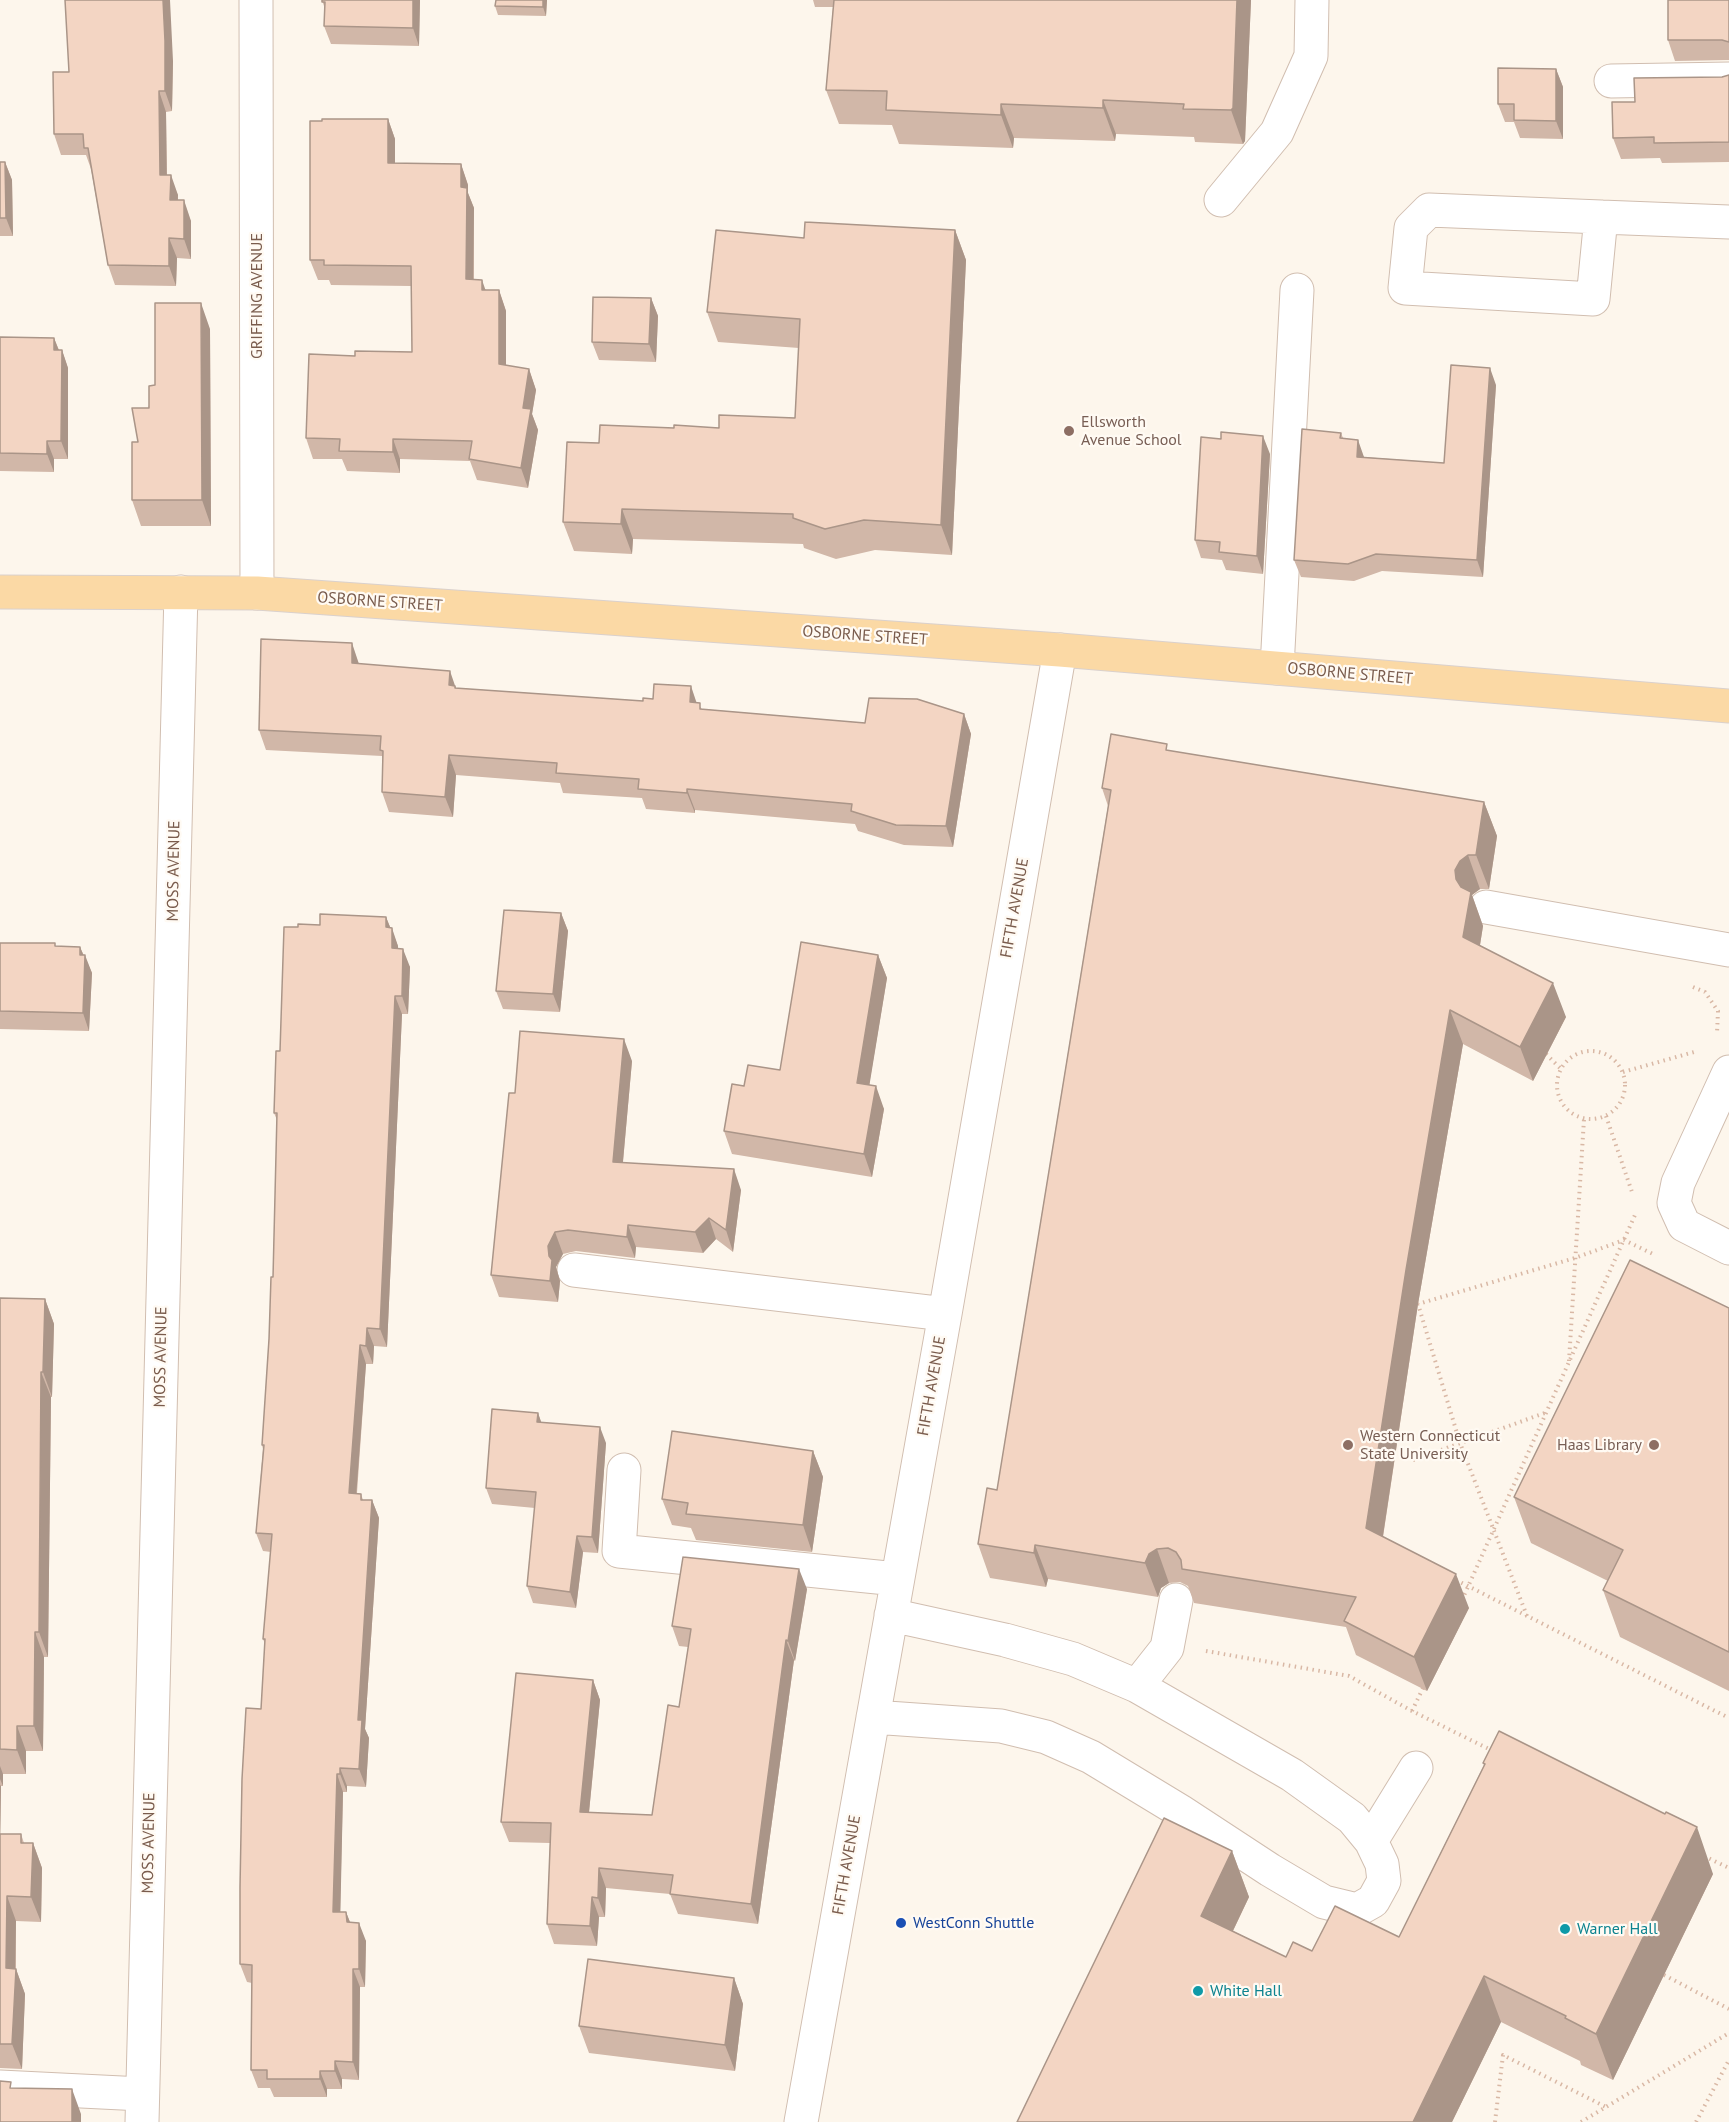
<!DOCTYPE html>
<html>
<head>
<meta charset="utf-8">
<style>
  body { margin:0 }
  canvas { display:block; background:#fdf6ec }
</style>
</head>
<body>
<canvas width="1729" height="2122"></canvas>
<script>
const ctx = document.querySelector('canvas').getContext('2d');
ctx.lineJoin = 'round';
function shape(rows) {
  const path = new Path2D();
  for (const r of rows) {
    if (r.length === 3) {
      path.moveTo(r[0] + r[2], r[1]);
      path.arc(r[0], r[1], r[2], 0, 2 * Math.PI);
      continue;
    }
    path.moveTo(r[0], r[1]);
    for (let i = 2; i < r.length; i += 2) path.lineTo(r[i], r[i + 1]);
  }
  return path;
}
function stroke(path, color, width, dash) {
  ctx.strokeStyle = color;
  ctx.lineWidth = width;
  ctx.lineCap = dash ? 'butt' : 'round';
  ctx.setLineDash(dash || []);
  ctx.stroke(path);
}
function fill(path, color) {
  ctx.fillStyle = color;
  ctx.fill(path, 'evenodd');
}
function label(font, color, halo, rows, align = 'center') {
  ctx.font = font + ' "PT Sans",sans-serif';
  ctx.lineWidth = 4.5;
  ctx.setLineDash([]);
  ctx.textBaseline = 'middle';
  ctx.strokeStyle = halo;
  ctx.fillStyle = color;
  for (const [text, x, y, turn = 0] of rows) {
    ctx.save();
    ctx.translate(x, y);
    ctx.rotate((+turn || 0) * Math.PI / 180);
    ctx.textAlign = isNaN(turn) ? turn : align;
    if (halo) ctx.strokeText(text, 0, 0);
    ctx.fillText(text, 0, 0);
    ctx.restore();
  }
}
const path = shape([
  [1693,987,1705,992,1718,1011,1717,1033],
  [1591,1085,34],
  [1546,1054,1561,1069],
  [1623,1072,1694,1052],
  [1606,1116,1633,1195],
  [1569,1361,1584,1119],
  [1413,1460,1545,1413],
  [1456,1580,1729,1718],
  [1462,1600,1635,1215],
  [1527,1616,1460,1443,1418,1304,1575,1258,1624,1240,1653,1254],
  [1206,1651,1349,1676,1412,1711,1493,1751],
  [1412,1711,1424,1686],
  [1704,1856,1729,1868],
  [1664,1975,1729,2009],
  [1495,2122,1503,2055,1606,2107],
  [1581,2122,1729,2033],
  [1696,2122,1729,2060]
]);
const minor = shape([
  [256,0,257,593],
  [1611,81,1729,79],
  [1221,200,1277,132,1311,56,1312,0],
  [1601,217,1593,299,1405,288,1411,228,1429,210,1601,217,1729,222],
  [1277,668,1297,290],
  [1486,907,1729,950],
  [1729,1072,1678,1183,1674,1203,1684,1225,1729,1248],
  [574,1270,945,1314],
  [624,1470,619,1551,897,1579],
  [1137,1686,1167,1648,1176,1600],
  [873,1717,1001,1726,1046,1737,1091,1757,1180,1811,1270,1870,1324,1902,1357,1910,1373,1901,1384,1881,1382,1864,1371,1841,1352,1818,1292,1775,1137,1686,1073,1659,1005,1640,891,1615],
  [1371,1841,1416,1768],
  [0,2087,142,2094],
  [142,2122,181,592],
  [801,2122,945,1314,1060,650]
]);
const major = shape([
  [0,592,257,593,1060,650,1729,706]
]);
const wall = shape([
  [322,0,420,0,419,46,331,44,324,26,325,9],
  [547,0,546,16,498,15,495,6],
  [813,0,1251,0,1245,141,1243,144,1195,142,1194,137,1116,134,1115,141,1014,138,1013,148,899,144,892,125,839,124,826,90,833,7,815,7],
  [1729,0,1729,60,1675,61,1668,40],
  [173,61,172,111,166,112,167,175,178,195,178,200,191,221,191,259,177,258,176,286,115,285,108,265,91,169,86,155,61,155,54,134,69,72],
  [1556,69,1563,87,1563,139,1520,138,1514,122,1505,122,1498,104],
  [1729,75,1729,162,1662,163,1660,158,1621,159,1613,138,1635,102],
  [388,119,395,139,395,163,461,164,468,185,468,193,474,208,474,280,486,290,499,290,506,311,506,366,529,369,536,390,532,414,538,430,528,488,477,480,470,461,400,459,400,473,347,471,342,459,313,459,306,438,355,356,412,352,411,286,331,285,329,280,318,280,310,260,322,121],
  [0,162,5,162,12,180,13,236,0,236],
  [955,230,966,260,952,555,875,550,836,559,804,548,803,544,633,539,632,554,574,551,563,522,599,443,674,428,719,428,795,418,799,348,718,342,707,312,804,238],
  [651,298,658,316,656,362,599,360,592,342],
  [210,329,211,526,141,526,132,500,138,442,155,385],
  [0,337,54,338,59,350,62,350,68,368,68,459,54,459,54,472,0,471],
  [1496,385,1483,577,1382,571,1354,581,1301,577,1294,560,1341,433,1343,438,1364,457,1444,463],
  [1270,454,1263,574,1226,570,1222,560,1201,558,1195,540],
  [359,663,456,688,643,701,697,703,702,709,865,723,964,714,971,734,953,847,904,845,858,831,855,824,695,810,695,813,646,809,642,798,563,793,560,783,456,775,453,817,389,812,382,792,383,760,382,756,266,750,259,730],
  [1169,751,1484,802,1497,836,1489,889,1480,889,1472,895,1483,926,1480,945,1566,1017,1533,1081,1463,1044,1418,1304,1383,1537,1469,1608,1427,1691,1356,1655,1346,1627,1194,1603,1188,1586,1180,1582,1169,1583,1161,1588,1158,1597,1048,1579,1046,1587,990,1578,978,1544,997,1490,1108,806,1102,788],
  [561,913,568,931,560,1012,503,1009,496,991],
  [386,917,398,946,398,949,410,967,408,1014,402,1014,387,1347,374,1346,373,1364,366,1364,357,1493,361,1494,363,1500,372,1500,379,1518,365,1729,369,1738,366,1787,347,1786,347,1792,343,1792,340,1912,346,1912,350,1922,366,1941,365,1987,360,1987,359,2080,342,2079,342,2089,327,2089,327,2097,274,2097,270,2088,258,2088,251,2070,252,1983,247,1982,240,1964,261,1709,265,1644,263,1639,271,1552,263,1551,256,1533,263,1449,262,1445,273,1277,277,1120,274,1113,280,1051,298,927,320,925],
  [0,943,56,947,80,947,92,973,89,1031,0,1029],
  [878,955,887,978,869,1085,884,1109,872,1177,732,1154,724,1131,780,1070],
  [632,1061,623,1162,741,1190,733,1252,716,1239,703,1253,636,1247,635,1258,576,1251,563,1254,556,1267,560,1281,558,1302,499,1297,491,1275,515,1093],
  [0,1298,45,1299,54,1324,52,1397,51,1397,48,1657,44,1657,43,1751,26,1751,26,1774,3,1774,3,1786,1,1786,0,1834,21,1834,24,1843,33,1843,42,1868,41,1922,16,1921,16,1969,25,1994,22,2069,0,2068],
  [1729,1308,1729,1691,1620,1637,1603,1590,1608,1581,1531,1543,1514,1497],
  [538,1413,541,1422,606,1443,598,1553,583,1552,576,1608,533,1603,527,1586,535,1508,492,1504,486,1488],
  [813,1451,823,1477,812,1552,696,1540,691,1528,672,1525,662,1499],
  [807,1589,795,1661,794,1660,758,1924,678,1914,670,1894,606,1888,605,1917,599,1917,597,1946,554,1944,547,1924,550,1843,509,1842,501,1822,593,1680,600,1700,589,1813,652,1815,679,1707,688,1647,679,1646,672,1626],
  [1483,1763,1713,1874,1613,2080,1581,2065,1580,2061,1501,2022,1452,2122,1017,2122,1232,1851,1249,1897,1233,1931,1286,1957,1399,1937,1484,1765],
  [734,1978,743,2004,735,2071,589,2053,579,2026]
]);
const shadedWall = shape([
  [163,0,170,0,173,61,172,111,165,91],
  [413,0,420,0,419,46,413,28],
  [543,0,547,0,546,16,543,7],
  [1237,0,1251,0,1245,141,1243,144,1231,110],
  [1556,69,1563,87,1563,139,1556,121],
  [159,91,166,112,167,195,160,175],
  [1103,100,1116,134,1115,141,1103,108],
  [1001,104,1014,138,1013,148,1001,115],
  [388,119,395,139,395,183,388,163],
  [5,162,12,180,13,236,6,218],
  [461,164,468,185,468,193,474,208,473,300,466,279,461,187],
  [171,175,178,195,177,220,170,200],
  [184,200,191,221,191,259,184,239],
  [955,230,966,260,952,555,941,525],
  [169,238,177,258,176,286,169,266],
  [482,280,489,300,482,290],
  [499,290,506,311,506,385,499,364],
  [651,298,658,316,656,362,649,344],
  [201,303,210,329,211,526,202,500],
  [54,338,61,356,54,350],
  [62,350,68,368,68,459,61,441],
  [1490,368,1496,385,1483,577,1477,560],
  [529,369,536,390,532,414,538,430,528,488,521,468,523,408],
  [1263,436,1270,454,1263,574,1257,556],
  [393,439,400,459,400,473,393,452],
  [1358,440,1364,457,1363,474,1357,457],
  [47,441,54,459,54,472,47,454],
  [622,509,633,539,632,554,621,524],
  [352,643,359,664,352,663],
  [450,671,462,706,449,685],
  [691,686,698,707,690,702],
  [964,714,971,734,953,847,946,826],
  [449,755,456,775,453,817,445,797],
  [687,789,695,810,695,813,687,793],
  [1484,802,1497,836,1489,889,1476,855],
  [1468,855,1480,889,1472,895,1483,926,1476,970,1463,937,1455,870,1460,861],
  [561,913,568,931,560,1012,553,994],
  [386,917,392,932,392,928,398,946,398,966,386,927],
  [80,947,85,959,85,955,92,973,89,1031,83,1013],
  [403,949,410,967,408,1014,402,996],
  [878,955,887,978,866,1106,857,1083],
  [1553,983,1566,1017,1533,1081,1520,1047],
  [395,996,402,1014,387,1347,380,1329],
  [1450,1010,1463,1044,1418,1304,1379,1562,1366,1528,1406,1270],
  [624,1039,632,1061,621,1183,613,1162],
  [876,1086,884,1109,872,1177,864,1154],
  [734,1169,741,1190,733,1252,726,1230],
  [709,1218,716,1239,703,1253,695,1232],
  [628,1225,636,1247,635,1258,627,1237],
  [555,1232,563,1254,556,1267,560,1281,558,1302,550,1281,548,1246],
  [45,1299,54,1324,52,1397,43,1372],
  [367,1328,374,1346,373,1364,366,1346],
  [360,1345,366,1364,355,1511,349,1493],
  [41,1372,51,1397,48,1657,39,1632],
  [538,1413,544,1430,537,1422],
  [600,1427,606,1443,598,1553,592,1537],
  [813,1451,823,1477,812,1552,803,1525],
  [372,1500,379,1518,365,1729,369,1738,366,1787,359,1769,358,1720],
  [577,1536,583,1552,576,1608,570,1592],
  [1035,1545,1048,1579,1046,1587,1034,1553],
  [1157,1549,1169,1583,1161,1588,1158,1597,1145,1563,1149,1554],
  [799,1569,807,1589,795,1661,788,1641],
  [1456,1574,1469,1608,1427,1691,1414,1657],
  [35,1632,44,1657,43,1751,34,1726],
  [786,1640,794,1660,758,1924,751,1904],
  [593,1680,600,1700,587,1832,580,1812],
  [17,1726,26,1751,26,1774,17,1750],
  [0,1766,3,1774,3,1786,0,1779],
  [340,1768,347,1786,347,1792,340,1774],
  [337,1774,343,1792,340,1930,333,1912],
  [0,1785,1,1786,0,1858],
  [1697,1827,1713,1874,1613,2080,1596,2034],
  [33,1843,42,1868,41,1922,31,1897],
  [1232,1851,1249,1897,1218,1962,1201,1916],
  [599,1868,606,1888,605,1917,598,1898],
  [7,1896,16,1921,15,1977,16,1969,25,1994,22,2069,12,2044,6,1968],
  [592,1897,599,1917,597,1946,590,1926],
  [346,1912,353,1930,347,1922],
  [359,1923,366,1941,365,1987,359,1969],
  [353,1969,360,1987,359,2080,353,2062],
  [1484,1976,1501,2022,1452,2122,1413,2122],
  [734,1978,743,2004,735,2071,725,2045],
  [335,2061,342,2079,342,2089,335,2071],
  [320,2071,327,2089,327,2097,320,2079],
  [72,2089,81,2114,81,2122,72,2122]
]);
const building = shape([
  [65,0,163,0,165,41,165,91,159,91,160,175,171,175,170,200,184,200,184,239,169,238,169,266,108,265,88,148,84,148,83,134,54,134,53,72,69,72,65,0],
  [322,0,413,0,413,28,324,26,325,2,322,2,322,0],
  [496,0,543,0,543,7,495,6,496,0],
  [834,0,1237,0,1233,108,1231,110,1183,109,1184,104,1103,100,1103,108,1001,104,1001,115,886,110,887,91,826,90,834,0],
  [1668,0,1729,0,1729,42,1722,40,1668,40,1668,0],
  [1498,68,1556,69,1556,121,1514,120,1514,104,1498,104,1498,68],
  [1729,75,1729,142,1654,143,1654,137,1613,138,1612,102,1635,102,1634,78,1722,77,1729,75],
  [322,119,388,119,388,163,461,164,461,187,467,188,466,279,482,280,482,290,499,290,499,364,529,369,523,408,531,409,521,468,469,459,472,441,393,439,393,452,339,451,340,439,306,438,309,354,355,356,355,351,412,352,411,266,324,265,324,260,310,260,310,121,322,121,322,119],
  [0,162,5,162,6,218,0,218,0,162],
  [805,222,955,230,941,525,864,520,825,529,793,518,793,514,622,509,621,524,563,522,567,442,599,443,600,425,674,428,674,425,719,428,719,415,795,418,800,319,707,312,716,230,804,238,805,222],
  [593,297,651,298,649,344,592,342,593,297],
  [155,303,201,303,202,500,132,500,132,442,138,442,132,408,149,408,149,386,155,385,155,303],
  [0,337,54,338,54,350,62,350,61,441,47,441,47,454,0,453,0,337],
  [1451,365,1490,368,1477,560,1376,554,1348,564,1294,560,1302,429,1341,433,1340,438,1358,440,1357,457,1444,463,1451,365],
  [1221,432,1263,436,1257,556,1219,552,1220,542,1195,540,1201,437,1221,439,1221,432],
  [261,639,352,643,352,663,450,671,449,685,455,686,455,688,643,701,643,698,653,699,654,684,691,686,690,702,700,703,700,709,865,723,869,698,917,699,964,714,946,826,896,825,851,811,852,804,687,789,687,793,638,789,639,779,556,773,557,763,449,755,445,797,382,792,383,751,380,750,381,736,259,730,261,639],
  [1111,734,1167,744,1166,750,1484,802,1476,855,1468,855,1460,861,1455,870,1456,879,1461,887,1471,892,1463,937,1553,983,1520,1047,1450,1010,1406,1270,1366,1528,1456,1574,1414,1657,1344,1621,1356,1597,1182,1569,1181,1560,1176,1552,1168,1548,1157,1549,1149,1554,1145,1563,1035,1545,1034,1553,978,1544,987,1488,997,1490,1111,790,1102,788,1111,734],
  [504,910,561,913,553,994,496,991,504,910],
  [320,914,386,917,386,927,392,928,392,948,403,949,402,996,395,996,380,1329,367,1328,366,1346,360,1345,349,1493,361,1494,361,1500,372,1500,358,1720,362,1720,359,1769,340,1768,340,1774,337,1774,333,1912,346,1912,347,1922,359,1923,359,1969,353,1969,353,2062,335,2061,335,2071,320,2071,320,2079,267,2079,267,2070,251,2070,252,1965,240,1964,240,1887,242,1779,246,1708,261,1709,265,1639,263,1639,272,1534,256,1533,264,1445,262,1445,269,1339,271,1277,273,1277,277,1113,274,1113,276,1051,280,1051,284,927,298,927,298,924,320,925,320,914],
  [801,942,878,955,857,1083,876,1086,864,1154,724,1131,732,1084,744,1086,748,1065,780,1070,801,942],
  [0,943,55,943,55,946,80,947,80,955,85,955,83,1013,0,1011,0,943],
  [520,1031,624,1039,613,1162,734,1169,726,1230,709,1218,695,1232,628,1225,627,1237,568,1230,555,1232,548,1246,549,1256,552,1260,550,1281,491,1275,509,1093,515,1093,520,1031],
  [1630,1260,1729,1308,1729,1652,1603,1590,1623,1550,1514,1497,1630,1260],
  [0,1298,45,1299,43,1372,41,1372,39,1632,35,1632,34,1726,17,1726,17,1750,0,1749,0,1298],
  [492,1409,538,1413,537,1422,600,1427,592,1537,577,1536,570,1592,527,1586,536,1492,486,1488,492,1409],
  [672,1431,813,1451,803,1525,686,1514,688,1503,662,1499,672,1431],
  [683,1557,799,1569,788,1641,786,1640,751,1904,670,1894,673,1875,599,1868,598,1898,592,1897,590,1926,547,1924,551,1823,501,1822,516,1673,593,1680,580,1812,652,1815,668,1705,679,1707,691,1629,672,1626,683,1557],
  [1499,1731,1665,1814,1666,1812,1697,1827,1596,2034,1565,2018,1566,2016,1484,1976,1413,2122,1017,2122,1164,1818,1232,1851,1201,1916,1286,1957,1293,1942,1312,1951,1335,1906,1399,1937,1485,1764,1483,1763,1499,1731],
  [0,1834,21,1834,21,1843,33,1843,31,1897,7,1896,6,1968,16,1969,12,2044,0,2044,0,1834],
  [588,1959,734,1978,725,2045,579,2026,588,1959],
  [0,2081,11,2082,10,2088,72,2089,72,2122,0,2122,0,2081]
]);
const markers = [
  [1069,431,6,"#8d6e63"],
  [1348,1445,6,"#8d6e63"],
  [1654,1445,6,"#8d6e63"],
  [901,1923,6,"#1a4fb4"],
  [1565,1929,6,"#0f9aa8"],
  [1198,1991,6,"#0f9aa8"]
];
const streetNames = [
  ["GRIFFING AVENUE",257,296,-90],
  ["OSBORNE STREET",380,602,4],
  ["OSBORNE STREET",865,636,4],
  ["OSBORNE STREET",1350,674,5],
  ["MOSS AVENUE",174,871,-89],
  ["FIFTH AVENUE",1015,908,-80],
  ["MOSS AVENUE",161,1357,-89],
  ["FIFTH AVENUE",932,1386,-80],
  ["MOSS AVENUE",149,1843,-89],
  ["FIFTH AVENUE",847,1865,-80]
];
const educationNames = [
  ["Ellsworth",1081,422],
  ["Avenue School",1081,440],
  ["Western Connecticut",1360,1436],
  ["State University",1360,1454],
  ["Haas Library",1642,1445,"right"]
];
const transitNames = [
  ["WestConn Shuttle",913,1923]
];
const cultureNames = [
  ["Warner Hall",1577,1929],
  ["White Hall",1210,1991]
];
stroke(minor, '#d1beb0', 35);
stroke(major, '#dad1cd', 35);
stroke(path, '#d9b8a5', 4, [1.5, 4.5]);
stroke(minor, '#fff', 33);
stroke(major, '#fbd9a5', 33);
fill(wall, '#d1b7a8');
fill(shadedWall, '#aa9588');
fill(building, '#f3d5c3');
stroke(building, '#aa9588', 1.5);
for (const [x, y, r, color] of markers) {
  const dot = new Path2D();
  dot.arc(x, y, r, 0, 2 * Math.PI);
  ctx.fillStyle = color;
  ctx.fill(dot);
  stroke(dot, '#fffaf3', 2);
}
label('16px', '#7a5c4d', '#fffaf3', streetNames);
label('16px', '#785e54', '#fffaf3', educationNames, 'left');
label('16px', '#164399', '#fffaf3', transitNames, 'left');
label('16px', '#0d838f', '#fffaf3', cultureNames, 'left');
</script>
</body>
</html>
